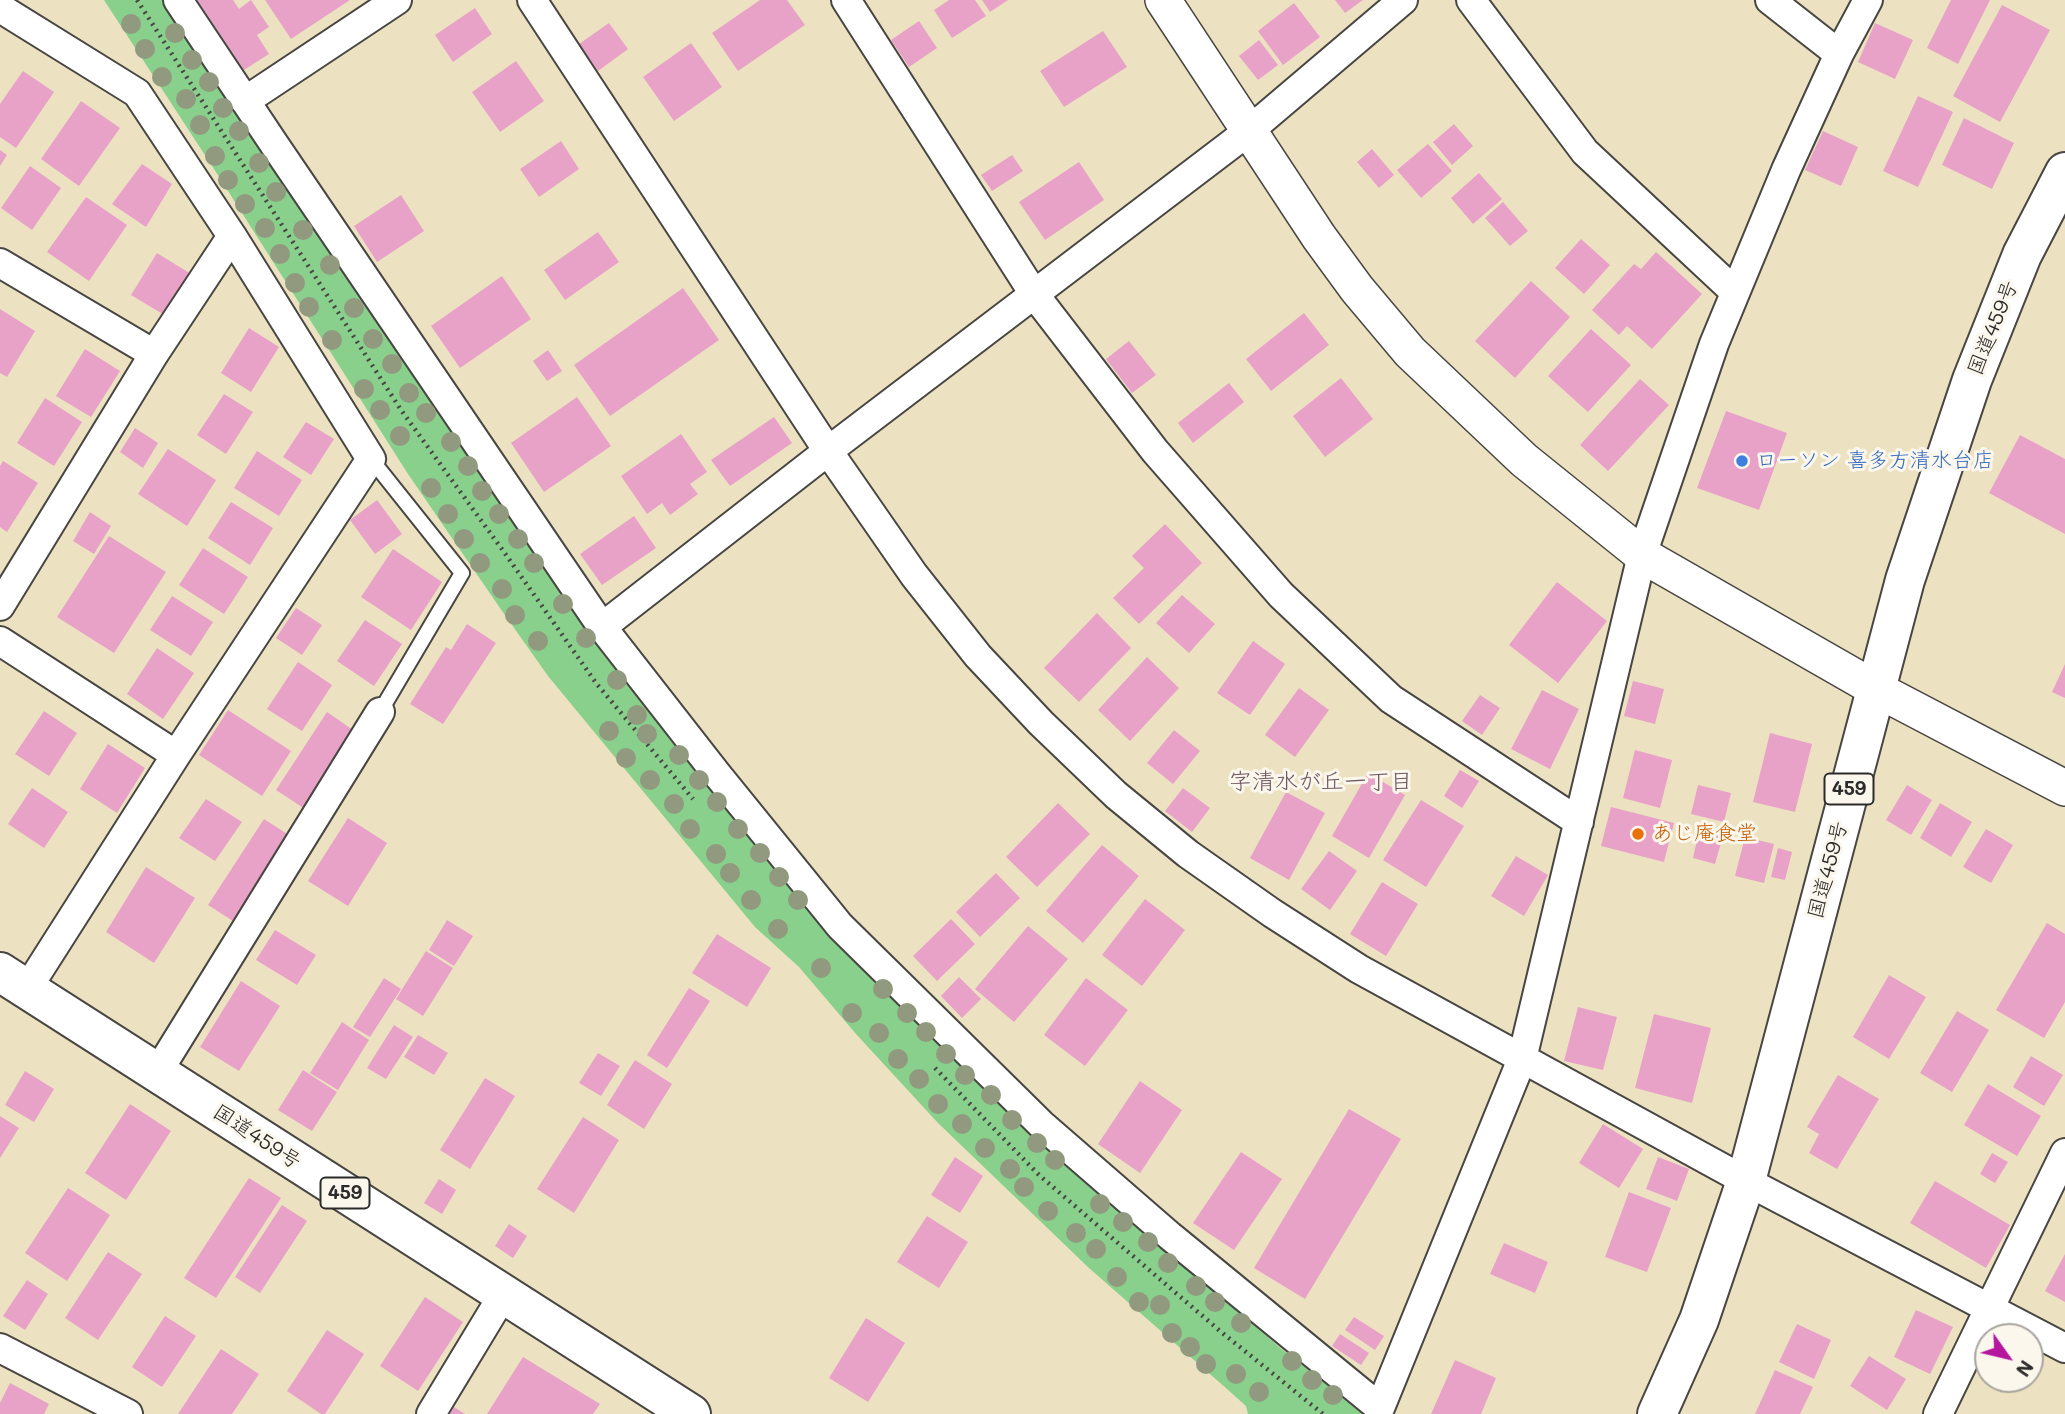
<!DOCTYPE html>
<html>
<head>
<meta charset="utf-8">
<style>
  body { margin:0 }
  #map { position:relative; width:2065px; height:1414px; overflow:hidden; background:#ece2c1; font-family:Mali,sans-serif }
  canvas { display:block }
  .north { position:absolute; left:1974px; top:1323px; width:70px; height:70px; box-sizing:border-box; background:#fbf7ec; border:2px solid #a8a59f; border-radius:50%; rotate:124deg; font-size:19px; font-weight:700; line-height:28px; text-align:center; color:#2b2b2b }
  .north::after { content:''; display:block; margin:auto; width:24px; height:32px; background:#b5179e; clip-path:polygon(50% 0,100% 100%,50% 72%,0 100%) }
</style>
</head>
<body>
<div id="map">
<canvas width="2065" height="1414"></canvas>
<div class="north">N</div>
</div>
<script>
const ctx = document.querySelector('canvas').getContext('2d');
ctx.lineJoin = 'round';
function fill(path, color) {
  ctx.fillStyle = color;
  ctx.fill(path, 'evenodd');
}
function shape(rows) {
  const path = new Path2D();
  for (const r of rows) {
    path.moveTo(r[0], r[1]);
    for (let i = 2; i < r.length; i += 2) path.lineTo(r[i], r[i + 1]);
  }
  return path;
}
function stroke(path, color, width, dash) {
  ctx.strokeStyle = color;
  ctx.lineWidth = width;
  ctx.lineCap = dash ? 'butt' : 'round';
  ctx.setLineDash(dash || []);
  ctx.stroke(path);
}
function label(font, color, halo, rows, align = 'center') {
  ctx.font = font + ' Mali,"Klee One",sans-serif';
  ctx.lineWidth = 6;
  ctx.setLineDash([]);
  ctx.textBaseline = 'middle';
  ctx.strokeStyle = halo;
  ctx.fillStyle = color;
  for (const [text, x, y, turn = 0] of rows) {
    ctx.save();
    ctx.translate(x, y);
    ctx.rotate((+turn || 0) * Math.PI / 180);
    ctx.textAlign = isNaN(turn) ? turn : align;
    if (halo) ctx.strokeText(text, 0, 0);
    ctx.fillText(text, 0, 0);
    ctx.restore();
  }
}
const green = shape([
  [104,0,169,0,647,697,1071,1162,1279,1347,1366,1414,1248,1414,1246,1406,1227,1389,1089,1268,938,1123,856,1034,799,967,755,927,548,676,500,608,408,474,214,169]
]);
const building = shape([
  [197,0,233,0,239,9,251,0,269,27,257,35,269,54,244,70],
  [265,0,350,0,291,39],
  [760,0,787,0,805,25,738,71,712,33],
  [949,0,975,0,986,16,952,38,934,10],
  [982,0,1008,0,990,12],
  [1335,0,1363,0,1345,13],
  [1951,0,1990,0,1958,64,1927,48],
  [1294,3,1320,37,1283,65,1258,31],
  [2002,5,2050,30,2000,122,1953,96],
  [475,8,492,34,453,62,435,35],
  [919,21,937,48,909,67,891,40],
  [609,23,628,49,598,71,579,44],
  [1875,23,1913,40,1895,79,1858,62],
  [1103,31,1127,67,1064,107,1040,71],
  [1259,40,1278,65,1258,80,1239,56],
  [691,43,722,87,674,121,643,77],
  [516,61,544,101,500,132,472,92],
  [23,71,54,92,16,148,0,137,0,104],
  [1918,96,1953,112,1918,187,1883,171],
  [81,101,120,128,79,186,41,159],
  [1964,118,2014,143,1992,189,1942,165],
  [1454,124,1473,146,1452,165,1433,142],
  [1823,131,1858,147,1841,186,1805,170],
  [561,141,579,169,539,197,520,169],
  [1428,144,1452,171,1421,198,1397,170],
  [1372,149,1394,175,1379,188,1357,162],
  [0,150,7,155,0,166],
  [1012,155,1023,171,992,191,981,175],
  [1079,162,1104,200,1045,240,1019,202],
  [142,164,172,184,146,227,112,204],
  [30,166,61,188,32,230,1,208],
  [1479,173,1502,199,1473,224,1451,198],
  [401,195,424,231,377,262,354,226],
  [86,197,127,225,89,281,47,252],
  [1503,202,1528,231,1510,246,1485,218],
  [598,232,619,262,565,300,544,270],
  [1581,239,1610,265,1584,294,1555,268],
  [1656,252,1702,294,1652,349,1627,326,1619,335,1592,310,1634,264,1641,269],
  [157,253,191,274,166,316,131,295],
  [502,276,531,319,460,368,431,326],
  [1531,281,1570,317,1515,378,1475,341],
  [683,288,719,340,610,416,574,365],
  [0,309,35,331,7,377,0,373],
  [1304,313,1329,345,1271,391,1246,359],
  [249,328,279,347,251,392,221,373],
  [1591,329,1631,365,1588,412,1548,376],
  [1129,341,1156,375,1132,393,1106,359],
  [85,349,120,371,91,417,56,396],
  [548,350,562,371,547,381,533,361],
  [1341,378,1373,419,1325,457,1293,416],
  [1640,379,1669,405,1608,471,1580,445],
  [1229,383,1244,402,1193,443,1178,423],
  [224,394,253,412,226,454,197,435],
  [577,397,611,446,544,492,511,443],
  [45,398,82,422,54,466,17,443],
  [1726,411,1787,433,1759,510,1697,488],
  [774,417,792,443,730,486,711,460],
  [306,422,334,439,311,475,283,457],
  [135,428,158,443,143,468,120,452],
  [681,434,707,472,690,484,698,494,670,515,662,503,647,514,621,476],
  [2020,435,2065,459,2065,534,1989,493],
  [168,449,216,480,187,526,138,494],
  [257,451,302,480,279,516,234,488],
  [3,461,38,483,7,532,0,527,0,466],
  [377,500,402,534,375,554,350,520],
  [231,502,273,528,250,565,208,538],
  [90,512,111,526,94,554,73,541],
  [634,516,656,548,602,585,580,554],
  [1165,524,1202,563,1139,624,1113,598,1144,568,1132,556],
  [109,536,166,572,114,653,57,617],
  [203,548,248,577,224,614,179,585],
  [393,549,442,582,411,630,361,597],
  [1557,582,1607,621,1558,683,1509,645],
  [1182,595,1215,624,1189,653,1156,623],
  [172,596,213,622,191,656,150,630],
  [296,608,322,625,302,655,276,638],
  [1097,613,1131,648,1079,702,1044,668],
  [365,620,402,644,374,686,337,661],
  [467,624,496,643,443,724,410,704,446,647,451,650],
  [1253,641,1285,664,1250,715,1217,693],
  [157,648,194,673,163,719,127,694],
  [1147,657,1179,688,1130,741,1098,710],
  [298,662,332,685,302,731,267,709],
  [2065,664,2065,698,2052,692],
  [1633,681,1664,689,1655,724,1624,716],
  [1299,688,1329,710,1295,757,1265,735],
  [1542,690,1579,709,1550,769,1511,749],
  [1480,695,1500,708,1482,735,1462,721],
  [228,710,291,751,262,796,199,755],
  [44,711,77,733,49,776,15,754],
  [327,712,356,732,305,809,276,790],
  [1174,730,1200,751,1173,784,1147,763],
  [1770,733,1812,744,1795,812,1753,802],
  [108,744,145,768,117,813,80,789],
  [1635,750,1672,760,1660,808,1623,798],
  [1460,770,1479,781,1462,808,1444,796],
  [1368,773,1405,795,1369,858,1332,836],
  [1698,785,1731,793,1724,822,1691,814],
  [1907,785,1932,800,1911,835,1886,820],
  [32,788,68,812,44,848,8,824],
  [1183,788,1210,808,1192,832,1165,811],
  [1286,792,1325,813,1289,880,1250,858],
  [206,799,242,822,215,861,179,838],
  [1421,800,1464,826,1426,887,1383,860],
  [1058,803,1090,834,1037,887,1006,857],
  [1940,803,1972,822,1951,857,1920,838],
  [1611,807,1674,823,1664,862,1601,846],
  [348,818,387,843,348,906,308,881],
  [264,819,292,837,236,923,208,905],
  [1700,826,1724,832,1715,864,1693,858],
  [1986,829,2013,845,1991,883,1963,867],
  [1745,837,1774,844,1764,883,1735,876],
  [1102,845,1139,876,1083,943,1046,911],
  [1778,848,1792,852,1785,880,1771,877],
  [1329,851,1357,871,1330,910,1301,889],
  [1516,856,1548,875,1524,916,1491,896],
  [146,867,195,898,154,963,106,932],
  [996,873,1020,898,980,937,956,912],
  [1382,882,1418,904,1386,956,1350,934],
  [1145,899,1185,930,1142,986,1102,955],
  [951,919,975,944,937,981,913,956],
  [447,920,473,936,454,966,429,950],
  [2047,923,2065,934,2065,1002,2044,1038,1996,1010],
  [1028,926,1068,959,1014,1022,975,989],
  [275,930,316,955,297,985,256,960],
  [717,934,771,968,747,1007,692,973],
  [426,951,453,968,423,1016,396,999],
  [1889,975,1926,997,1889,1059,1853,1037],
  [959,977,981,999,962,1018,941,996],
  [384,978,401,989,370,1037,353,1027],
  [1086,978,1128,1010,1085,1066,1044,1035],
  [241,981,280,1006,239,1071,200,1047],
  [689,988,710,1001,667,1068,647,1055],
  [1578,1007,1617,1017,1603,1070,1564,1061],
  [1957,1011,1989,1030,1952,1092,1920,1073],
  [1654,1014,1711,1028,1692,1103,1635,1088],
  [342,1022,369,1040,338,1090,310,1073],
  [394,1025,413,1037,386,1079,367,1068],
  [418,1035,448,1053,434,1075,404,1057],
  [598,1053,620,1066,601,1096,579,1083],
  [2031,1056,2063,1075,2044,1106,2013,1087],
  [635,1060,672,1084,644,1129,607,1105],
  [303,1070,337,1092,312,1131,278,1110],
  [25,1071,54,1089,34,1122,5,1105],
  [1838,1075,1879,1099,1837,1169,1809,1153,1819,1134,1807,1127],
  [485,1078,515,1096,470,1169,440,1150],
  [1140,1081,1182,1110,1140,1173,1098,1144],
  [1988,1084,2041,1116,2017,1156,1964,1125],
  [130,1104,171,1131,126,1200,85,1173],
  [1349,1109,1401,1139,1305,1299,1254,1268],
  [0,1116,19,1128,0,1158],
  [583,1117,619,1140,574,1213,537,1189],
  [1603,1124,1643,1149,1619,1188,1579,1163],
  [1241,1152,1282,1179,1234,1250,1193,1223],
  [1992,1153,2008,1162,1995,1183,1980,1174],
  [955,1157,983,1176,960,1213,931,1195],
  [1658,1157,1689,1169,1677,1201,1646,1189],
  [249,1178,281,1198,216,1298,184,1278],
  [439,1179,456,1190,442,1214,424,1203],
  [1935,1181,2010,1225,1986,1268,1910,1223],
  [68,1188,110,1215,67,1281,25,1253],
  [1629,1192,1671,1208,1647,1272,1605,1257],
  [282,1205,307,1221,260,1293,235,1277],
  [927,1216,968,1242,939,1288,897,1262],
  [509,1224,527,1236,513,1258,495,1246],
  [1504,1243,1548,1262,1535,1293,1490,1274],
  [108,1252,142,1274,98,1340,65,1318],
  [2065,1254,2065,1302,2045,1291],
  [27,1280,48,1294,25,1330,3,1316],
  [425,1297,463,1322,418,1391,380,1366],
  [1916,1310,1953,1327,1930,1374,1894,1357],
  [165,1316,196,1336,162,1387,132,1367],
  [1354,1317,1384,1336,1375,1350,1345,1330],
  [866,1318,905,1343,868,1402,829,1378],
  [1797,1324,1831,1340,1814,1379,1779,1362],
  [327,1330,364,1354,325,1414,321,1414,287,1391],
  [1340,1334,1369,1353,1361,1365,1332,1346],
  [221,1349,259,1374,232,1414,178,1414],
  [1869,1356,1906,1379,1887,1410,1850,1386],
  [523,1357,600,1404,593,1414,487,1414],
  [1455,1360,1496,1378,1481,1414,1431,1414],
  [1775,1370,1813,1387,1800,1414,1755,1414],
  [10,1383,49,1404,44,1414,0,1414,0,1403],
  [454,1407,465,1414,450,1414]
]);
const path = shape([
  [137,0,401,410,504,552,596,683,693,799],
  [935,1068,1039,1175,1220,1331,1323,1414]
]);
const service = shape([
  [371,459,462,573,380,712]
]);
const minor = shape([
  [178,0,274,144,602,627,716,773,840,926,1041,1124,1170,1236,1380,1408,1522,1059,1642,555,1714,344,1786,170,1839,54,1868,0],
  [532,0,828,451,914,575,978,656,1041,723,1116,795,1188,854,1272,913,1359,969,1746,1181,2065,1348],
  [846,0,1034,294,1155,451,1281,595,1391,699,1579,822],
  [1471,0,1585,152,1735,292],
  [1770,0,1839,54],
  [0,8,137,93,232,236,371,459,176,755,27,989],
  [245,101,397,0],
  [0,263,154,354],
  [0,606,154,354,232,236],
  [602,627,828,451,1250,130,1403,0],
  [0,641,176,755],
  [157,1073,380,712],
  [0,1348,128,1414],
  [431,1414,503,1295],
  [1938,1414,2065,1153]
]);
const tertiary = shape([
  [1163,0,1319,237,1357,289,1410,352,1524,460,1642,555,1876,689,2065,788]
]);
const trunk = shape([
  [0,972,691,1414],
  [1657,1414,1699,1320,1746,1181,1905,580,1972,380,2022,255,2065,172]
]);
const trees = [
  [131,24],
  [175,33],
  [145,49],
  [192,60],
  [162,77],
  [209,82],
  [186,99],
  [223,108],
  [200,125],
  [239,131],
  [215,156],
  [259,163],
  [228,180],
  [276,192],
  [245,204],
  [265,228],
  [303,230],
  [280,254],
  [330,265],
  [295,283],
  [309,307],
  [354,308],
  [373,339],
  [332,340],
  [392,364],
  [364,389],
  [409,393],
  [380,410],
  [426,413],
  [400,436],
  [451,442],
  [468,466],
  [431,488],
  [482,491],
  [448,514],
  [499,514],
  [464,539],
  [518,539],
  [480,563],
  [534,563],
  [502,589],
  [563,604],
  [515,615],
  [586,638],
  [538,641],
  [617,680],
  [637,715],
  [609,731],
  [647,734],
  [679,755],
  [626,758],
  [650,780],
  [699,780],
  [717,802],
  [674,804],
  [690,829],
  [738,829],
  [760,853],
  [716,854],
  [730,873],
  [779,877],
  [751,900],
  [798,900],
  [778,929],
  [821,968],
  [883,989],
  [852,1013],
  [907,1013],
  [926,1032],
  [879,1033],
  [946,1054],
  [898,1059],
  [965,1075],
  [919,1079],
  [991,1095],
  [938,1104],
  [1012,1120],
  [962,1124],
  [1037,1143],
  [985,1148],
  [1055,1160],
  [1010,1169],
  [1024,1187],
  [1100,1204],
  [1048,1211],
  [1123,1222],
  [1076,1233],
  [1148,1242],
  [1096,1249],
  [1168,1263],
  [1117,1277],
  [1196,1286],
  [1139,1302],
  [1215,1302],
  [1160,1305],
  [1241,1323],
  [1172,1333],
  [1190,1347],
  [1292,1361],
  [1206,1364],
  [1236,1374],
  [1312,1380],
  [1259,1392],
  [1333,1395]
];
const markers = [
  [1742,461,7,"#3f7fe0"],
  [1638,834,7,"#e8710a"]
];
const shields = [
  [1849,789,49],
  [345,1193,49]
];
const shieldNames = [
  ["459",1849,789],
  ["459",345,1193]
];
const streetNames = [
  ["国道459号",1993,328,-68],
  ["国道459号",1828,870,-75],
  ["国道459号",257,1137,33]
];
const shopNames = [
  ["ローソン 喜多方清水台店",1756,461]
];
const foodNames = [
  ["あじ庵食堂",1652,834]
];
const neighbourhoodNames = [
  ["字清水が丘一丁目",1321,782]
];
fill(green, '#88d08c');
fill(building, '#e8a2c8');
stroke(service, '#484642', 18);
stroke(minor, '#484642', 32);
stroke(tertiary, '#484642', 38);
stroke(trunk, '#484642', 42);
stroke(path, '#484642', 4.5, [2, 5]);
stroke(service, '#fff', 14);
stroke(minor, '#fff', 28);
stroke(tertiary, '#fff', 35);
stroke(trunk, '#fff', 38);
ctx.fillStyle = '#91997e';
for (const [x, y] of trees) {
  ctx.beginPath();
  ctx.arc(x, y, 10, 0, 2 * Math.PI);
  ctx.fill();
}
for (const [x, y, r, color] of markers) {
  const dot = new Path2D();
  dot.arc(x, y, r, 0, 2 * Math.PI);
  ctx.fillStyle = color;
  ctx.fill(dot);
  stroke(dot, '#fbf7ec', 2.5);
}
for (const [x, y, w] of shields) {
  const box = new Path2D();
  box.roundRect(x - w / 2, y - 15.5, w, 31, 5);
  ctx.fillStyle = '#fbf7ec';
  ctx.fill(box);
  stroke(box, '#2b2b2b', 2);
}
label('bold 19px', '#2b2b2b', null, shieldNames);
label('21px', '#2b2b2b', '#fbf7ec', streetNames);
label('21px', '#366cbe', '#fbf7ec', shopNames, 'left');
label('21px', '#c56008', '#fbf7ec', foodNames, 'left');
label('23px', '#6d5562', '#fbf7ec', neighbourhoodNames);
</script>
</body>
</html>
